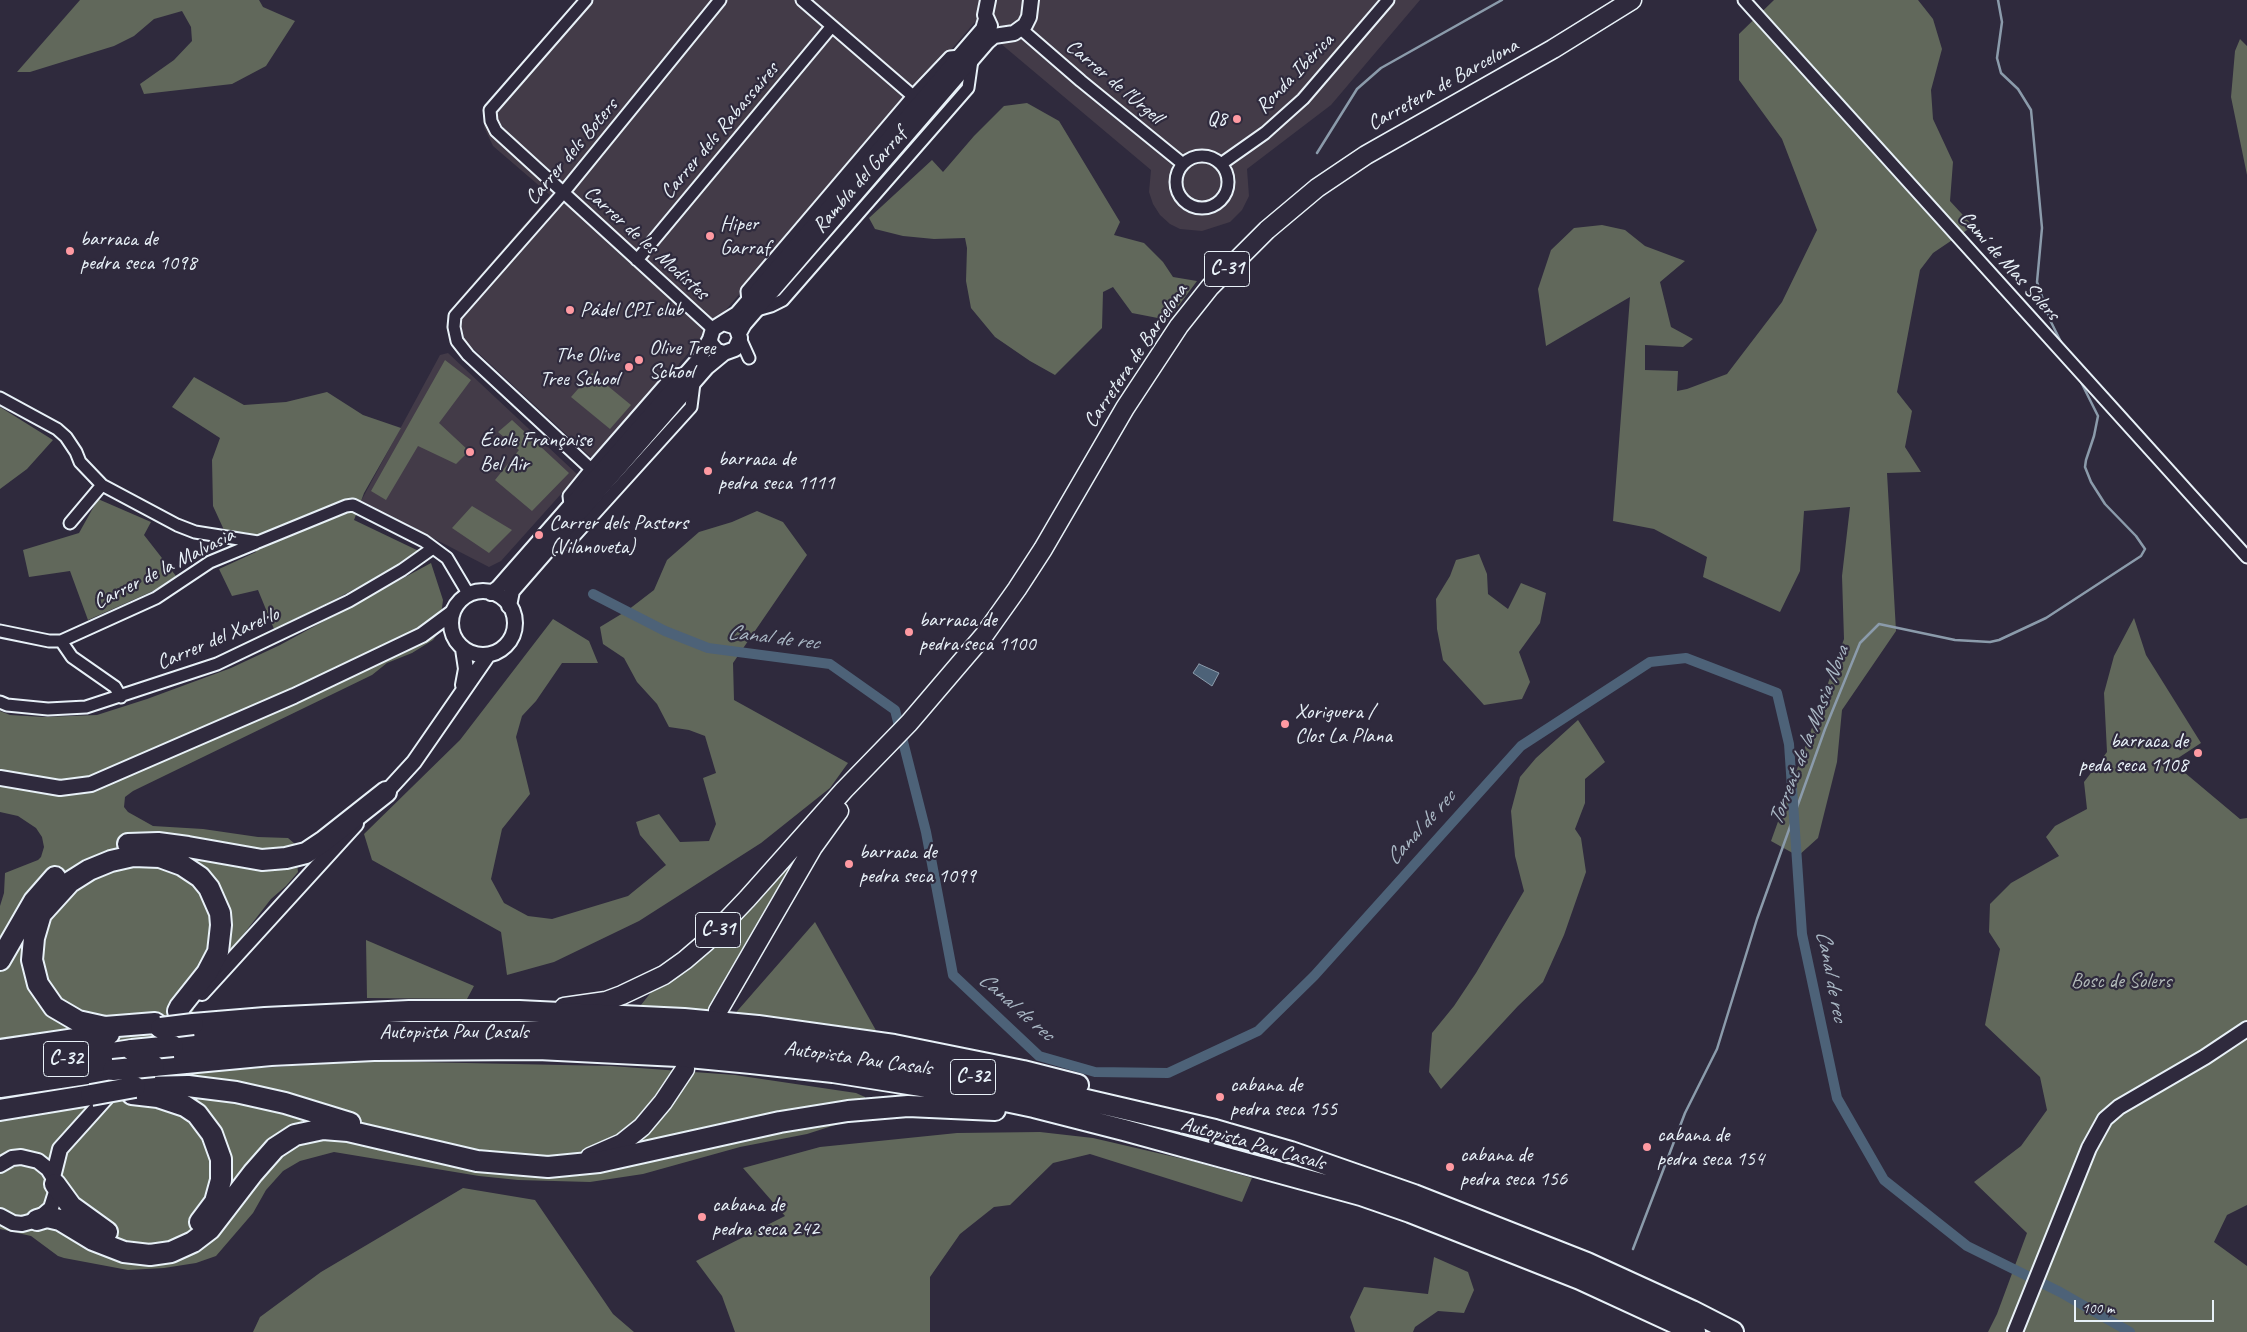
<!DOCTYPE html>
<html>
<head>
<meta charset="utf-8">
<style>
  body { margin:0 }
  #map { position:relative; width:2247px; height:1332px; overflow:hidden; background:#2f2a3d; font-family:Caveat,sans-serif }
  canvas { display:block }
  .scale { position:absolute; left:2074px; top:1300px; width:140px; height:22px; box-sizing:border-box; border:2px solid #e8f1f8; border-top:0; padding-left:6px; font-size:15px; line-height:18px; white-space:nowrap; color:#e8f1f8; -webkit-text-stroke:4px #2f2a3d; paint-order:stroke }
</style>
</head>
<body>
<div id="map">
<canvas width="2247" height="1332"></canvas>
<div class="scale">100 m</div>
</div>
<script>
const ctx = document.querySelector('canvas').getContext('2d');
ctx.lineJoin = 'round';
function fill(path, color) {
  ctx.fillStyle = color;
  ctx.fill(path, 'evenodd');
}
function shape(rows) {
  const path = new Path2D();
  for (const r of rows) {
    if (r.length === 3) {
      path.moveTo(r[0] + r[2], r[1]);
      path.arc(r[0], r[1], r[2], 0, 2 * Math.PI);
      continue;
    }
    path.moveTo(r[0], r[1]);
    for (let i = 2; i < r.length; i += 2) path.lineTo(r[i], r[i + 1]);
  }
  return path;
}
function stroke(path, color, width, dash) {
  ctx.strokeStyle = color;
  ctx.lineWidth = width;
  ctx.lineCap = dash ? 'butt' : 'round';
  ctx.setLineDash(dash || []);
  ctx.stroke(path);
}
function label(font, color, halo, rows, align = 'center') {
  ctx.font = font + ' Caveat,sans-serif';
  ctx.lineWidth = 4.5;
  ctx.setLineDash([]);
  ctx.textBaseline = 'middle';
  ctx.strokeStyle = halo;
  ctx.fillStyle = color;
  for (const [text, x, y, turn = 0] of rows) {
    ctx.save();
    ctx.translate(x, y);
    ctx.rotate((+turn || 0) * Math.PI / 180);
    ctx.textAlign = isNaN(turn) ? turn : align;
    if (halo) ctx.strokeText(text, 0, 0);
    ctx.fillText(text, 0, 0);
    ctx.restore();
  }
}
const built = shape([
  [577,0,1420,0,1331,105,1247,169,1249,196,1242,210,1230,222,1202,231,1180,229,1170,224,1160,215,1153,204,1149,192,1151,170,975,22,595,461,450,327,456,303,550,195,493,146,484,127,485,106],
  [448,353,578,475,501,561,489,567,361,501,440,355]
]);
const green = shape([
  [80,0,259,0,263,7,295,21,266,66,232,84,144,94,140,84,174,60,192,41,191,27,182,11,154,19,134,36,114,46,30,72,17,72],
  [1774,0,1918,0,1933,19,1942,49,1931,90,1933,119,1953,162,1950,201,1973,226,1933,253,1920,270,1897,392,1912,411,1905,447,1921,472,1887,473,1896,631,1842,710,1837,762,1818,838,1798,856,1771,841,1844,639,1842,576,1850,507,1804,511,1800,571,1780,612,1703,577,1707,557,1654,529,1613,521,1630,297,1546,346,1538,289,1551,250,1574,228,1602,225,1625,230,1645,246,1685,261,1660,282,1671,327,1693,339,1683,347,1645,345,1645,370,1678,371,1677,391,1687,389,1727,374,1782,302,1817,230,1782,139,1739,80,1739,34],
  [2240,39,2247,46,2247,175,2231,97,2235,51],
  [1027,103,1059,121,1120,222,1114,235,1144,243,1163,262,1173,277,1197,281,1168,320,1132,313,1113,287,1103,292,1102,328,1055,375,1030,361,995,337,971,308,966,281,967,248,965,238,934,239,903,236,875,229,869,218,932,160,943,172,974,136,1004,106],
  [445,360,471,380,439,423,469,451,456,464,418,446,386,500,371,491],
  [592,373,631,405,610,429,571,397],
  [194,377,244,405,286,402,327,392,363,415,401,428,364,493,354,520,423,553,330,602,274,629,258,590,232,596,219,569,256,552,248,533,224,530,213,506,212,460,220,438,172,407],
  [0,407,53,440,27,469,0,489],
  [512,420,569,473,532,511,495,480,519,450,498,432],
  [98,499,151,522,144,535,176,576,153,591,88,620,70,571,29,577,23,550,79,533],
  [472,506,512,530,489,553,452,528],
  [757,511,783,522,807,555,733,663,734,700,848,763,830,788,761,843,639,921,554,962,507,975,501,932,372,860,364,834,460,740,553,619,589,641,598,663,562,663,536,701,522,716,516,737,530,794,502,829,491,879,504,903,528,916,552,919,628,896,666,865,640,835,636,822,659,814,680,842,709,841,716,824,703,778,716,773,705,736,689,730,669,727,657,704,637,682,624,658,603,644,600,627,628,610,654,590,667,560,699,532,732,522],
  [1479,554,1487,574,1488,594,1508,609,1521,583,1546,593,1540,623,1519,652,1530,682,1522,699,1484,705,1443,660,1437,629,1436,599,1450,576,1456,560],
  [431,563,443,600,439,632,433,640,412,653,387,663,372,675,133,791,125,797,124,807,128,812,153,826,203,829,258,837,288,838,295,844,298,872,286,886,271,899,197,994,188,1035,194,1054,212,1071,370,1061,611,1066,735,1075,856,1093,865,1097,866,1106,857,1118,807,1134,740,1147,643,1174,590,1182,518,1180,479,1176,334,1152,300,1161,283,1171,266,1190,253,1213,216,1256,196,1263,164,1268,128,1270,64,1258,58,1256,31,1236,0,1229,0,906,4,893,5,873,38,860,41,857,44,847,42,837,36,828,18,816,0,812,0,711,10,715,44,717,97,715,147,699,231,668,280,645],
  [2134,618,2146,655,2201,743,2172,762,2240,819,2247,818,2247,1205,2227,1215,2214,1242,2247,1266,2247,1332,1988,1332,1997,1314,2027,1233,1974,1182,2021,1146,2047,1110,2040,1077,1985,1025,2000,949,1989,932,1990,904,2011,883,2059,856,2046,837,2055,826,2087,809,2084,782,2107,752,2104,693,2114,656],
  [1578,720,1605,762,1585,779,1585,803,1575,829,1581,838,1586,872,1564,935,1543,982,1518,1006,1441,1089,1429,1072,1432,1033,1454,1006,1476,973,1524,891,1515,856,1511,811,1520,777,1536,758],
  [792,859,794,868,709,1015,637,1010,656,986],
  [815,922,878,1034,732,1017],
  [366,940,474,986,467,999,367,998],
  [1040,1132,1093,1138,1192,1161,1252,1178,1242,1202,1090,1154,1053,1163,1010,1205,994,1207,960,1234,930,1277,930,1332,735,1332,722,1296,696,1261,785,1216,743,1168,820,1147,957,1133],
  [463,1188,535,1200,613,1314,634,1332,253,1332,260,1317,321,1272],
  [1434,1257,1468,1272,1474,1290,1464,1313,1438,1311,1415,1327,1413,1332,1355,1332,1350,1317,1364,1287,1428,1294]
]);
const water = shape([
  [1199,664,1219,673,1212,686,1193,673,1199,664]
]);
const stream = shape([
  [1998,0,2002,22,1997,58,2001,73,2018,89,2031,110,2042,228,2037,282,2050,320,2063,346],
  [1317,153,1357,89,1381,68,1502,0],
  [1633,1249,1685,1113,1717,1049,1757,919,1825,729,1860,643,1879,624,1955,640,1990,642,1999,640,2046,618,2141,556,2145,549,2136,536,2105,504,2091,482,2085,467,2086,460,2094,436,2098,416,2080,380]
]);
const canal = shape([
  [593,594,665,631,708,648,830,664,895,710,926,832,953,975,1039,1056,1095,1072,1168,1073,1258,1031,1314,976,1521,746,1650,662,1686,658,1777,693,1789,744,1802,934,1837,1098,1884,1180,1967,1246,2060,1292,2130,1332]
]);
const minor = shape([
  [586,0,490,110,491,121,496,131,713,329],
  [802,0,913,96],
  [1744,0,2247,557],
  [1021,29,1081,81,1183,164],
  [1202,182,26],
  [1221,164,1265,133,1303,99,1388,0],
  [637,260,832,26],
  [748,302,747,291,913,96,950,57,960,56],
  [757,310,771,306,783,300,968,88,972,60],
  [740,338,749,358],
  [0,398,57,429,66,437,76,452,80,462,102,485,177,525,195,532,258,542,346,506,353,505,424,541,447,558,469,595],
  [591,469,468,355,457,341,454,327,455,316,563,193,720,0],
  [570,505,569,496,591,469,673,375,685,374],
  [70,523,102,485],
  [551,547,568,543,691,407,694,383],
  [0,631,49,641,61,641,156,598,210,562,256,543],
  [61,641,72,657,115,687,121,697],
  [0,702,7,705,48,709,86,707,217,664,349,601,402,570,433,548]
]);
const tertiary = shape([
  [988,0,985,15,990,26],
  [723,323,736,327,740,338,735,349,724,353,717,351,711,344,710,339,713,329,737,314,983,29,986,19],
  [739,333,744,324,987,42,994,36,1014,33,1025,25,1029,17,1031,0],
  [483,623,32],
  [491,593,498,588,699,359,710,339],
  [509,606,512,591,707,367,724,353],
  [463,685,466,669,463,649],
  [0,778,60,788,91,784,294,696,422,635,453,612],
  [381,798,414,762,488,655],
  [202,993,356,824],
  [0,1165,12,1158,21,1157,38,1161,48,1169,53,1177,56,1192,51,1208,37,1220,22,1224,13,1223,0,1216],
  [53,1177,60,1149,113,1090],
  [2015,1332,2089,1148,2105,1119,2119,1107,2205,1057,2247,1029]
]);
const trunk = shape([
  [564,1007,606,1001,622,995,664,975,685,960,706,942,747,899,844,790,909,723,985,634,1017,589,1043,549,1125,408,1179,326,1210,287,1267,230,1317,188,1366,155,1553,49,1632,0],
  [718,1011,813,847,839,811],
  [590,1157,622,1143,642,1127,663,1102,685,1069]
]);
const motorway = shape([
  [128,844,158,843,188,847,262,860,286,858,306,853,324,841,386,792],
  [0,960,34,901,55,877],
  [193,1024,265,1018,409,1011,519,1011,684,1019,758,1026,894,1045,1023,1071,1078,1085],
  [161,1028,155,1023,105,1027,78,1021,54,1007,38,984,32,960,34,938,41,914,70,882,89,870,111,861,133,856,160,857,182,865,200,877,209,888,220,913,221,925,218,952,207,973,180,1007,178,1011,180,1018],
  [173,1046,270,1037,371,1032,539,1032,681,1038,753,1045,907,1065,1052,1092,1215,1130,1291,1152,1414,1195,1587,1263,1692,1311,1733,1332],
  [0,1050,109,1034],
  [154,1066,271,1055,374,1050,538,1049,678,1056,751,1063,833,1072,972,1094,1034,1107,1124,1130,1361,1195,1410,1212,1580,1279,1695,1332],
  [0,1070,132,1050],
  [0,1087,113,1070],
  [146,1087,188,1086,236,1092,285,1103,350,1123],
  [132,1094,158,1097,185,1106,197,1114,212,1134,221,1159,221,1180,215,1202,200,1222],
  [0,1110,91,1095],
  [55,1184,71,1206,107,1232],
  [37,1220,47,1217,60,1220,93,1240,124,1252,150,1255,171,1252,193,1242,210,1229,253,1173,275,1148,295,1135,323,1129,348,1131,477,1161,548,1167,599,1162,780,1122,848,1111,908,1106,995,1110]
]);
const motorwayBridge = shape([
  [161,1028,193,1024],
  [132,1050,173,1046],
  [113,1070,154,1066],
  [91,1095,135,1087]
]);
const markers = [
  [1237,119,5,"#ff9aa2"],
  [710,236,5,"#ff9aa2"],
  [70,251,5,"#ff9aa2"],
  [570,310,5,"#ff9aa2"],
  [639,360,5,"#ff9aa2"],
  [629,367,5,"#ff9aa2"],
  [470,452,5,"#ff9aa2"],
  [708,471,5,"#ff9aa2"],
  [539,535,5,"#ff9aa2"],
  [909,632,5,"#ff9aa2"],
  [1285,724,5,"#ff9aa2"],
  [2198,753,5,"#ff9aa2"],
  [849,864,5,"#ff9aa2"],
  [1220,1097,5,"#ff9aa2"],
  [1647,1147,5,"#ff9aa2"],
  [1450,1167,5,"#ff9aa2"],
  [702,1217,5,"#ff9aa2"]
];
const shields = [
  [1227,269,45],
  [718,930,45],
  [66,1059,45],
  [973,1077,45]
];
const shieldNames = [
  ["C-31",1227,269],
  ["C-31",718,930],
  ["C-32",66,1059],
  ["C-32",973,1077]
];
const streetNames = [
  ["Ronda Ibèrica",1295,74,-46],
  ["Carrer de l'Urgell",1114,82,40],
  ["Carretera de Barcelona",1443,85,-29],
  ["Carrer dels Rabassaires",720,131,-50],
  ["Carrer dels Boters",572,152,-50],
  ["Rambla del Garraf",860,181,-49],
  ["Carrer de les Modistes",646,243,42],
  ["Camí de Mas Solers",2009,266,48],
  ["Carretera de Barcelona",1136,356,-56],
  ["Carrer de la Malvasia",164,569,-27],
  ["Carrer del Xarel·lo",218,639,-23],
  ["Autopista Pau Casals",454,1032],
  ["Autopista Pau Casals",858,1059,8],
  ["Autopista Pau Casals",1253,1144,16]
];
const poiNames = [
  ["Q8",1227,119,"right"],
  ["Hiper",720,224],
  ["Garraf",720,248],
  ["barraca de",80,239],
  ["pedra seca 1098",80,263],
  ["Pádel CPI club",580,310],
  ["Olive Tree",649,348],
  ["School",649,372],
  ["The Olive",619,355,"right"],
  ["Tree School",619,379,"right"],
  ["École Française",480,440],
  ["Bel Air",480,464],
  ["barraca de",718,459],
  ["pedra seca 1111",718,483],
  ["Carrer dels Pastors",549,523],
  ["(Vilanoveta)",549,547],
  ["barraca de",919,620],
  ["pedra seca 1100",919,644],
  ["Xoriguera /",1295,712],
  ["Clos La Plana",1295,736],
  ["barraca de",2188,741,"right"],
  ["peda seca 1108",2188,765,"right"],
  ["barraca de",859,852],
  ["pedra seca 1099",859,876],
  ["cabana de",1230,1085],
  ["pedra seca 155",1230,1109],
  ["cabana de",1657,1135],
  ["pedra seca 154",1657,1159],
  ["cabana de",1460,1155],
  ["pedra seca 156",1460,1179],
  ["cabana de",712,1205],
  ["pedra seca 242",712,1229]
];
const parkNames = [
  ["Bosc de Solers",2121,981]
];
const waterNames = [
  ["Canal de rec",773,638,7],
  ["Torrent de la Masia Nova",1809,736,-69],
  ["Canal de rec",1421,828,-48],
  ["Canal de rec",1831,976,79],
  ["Canal de rec",1016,1007,41]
];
fill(built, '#433b48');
fill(green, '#61685b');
fill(water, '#4d6278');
stroke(water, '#8b9bab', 1);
stroke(stream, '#8b9bab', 2.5);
stroke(canal, '#4d6278', 10);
stroke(minor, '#e8f1f8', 15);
stroke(tertiary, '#e8f1f8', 18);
stroke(trunk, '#e8f1f8', 21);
stroke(motorway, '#e8f1f8', 24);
stroke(minor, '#2f2a3d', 11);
stroke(tertiary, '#2f2a3d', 14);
stroke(trunk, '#2f2a3d', 18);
stroke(motorway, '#2f2a3d', 20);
stroke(motorwayBridge, '#e8f1f8', 24, []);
stroke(motorwayBridge, '#2f2a3d', 20);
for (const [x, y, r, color] of markers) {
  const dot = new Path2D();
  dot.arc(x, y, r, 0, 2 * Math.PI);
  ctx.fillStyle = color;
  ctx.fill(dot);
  stroke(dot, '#2f2a3d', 2);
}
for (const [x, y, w] of shields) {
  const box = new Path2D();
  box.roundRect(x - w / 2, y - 17.5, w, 35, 4);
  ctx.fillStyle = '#2f2a3d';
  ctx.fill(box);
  stroke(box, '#e8f1f8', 1);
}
label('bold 20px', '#e8f1f8', null, shieldNames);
label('21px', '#e8f1f8', '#2f2a3d', streetNames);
label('21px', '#e8f1f8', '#2f2a3d', poiNames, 'left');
label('21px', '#b2bab9', '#2f2a3d', parkNames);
label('italic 22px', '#aab8c5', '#2f2a3d', waterNames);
</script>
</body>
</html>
